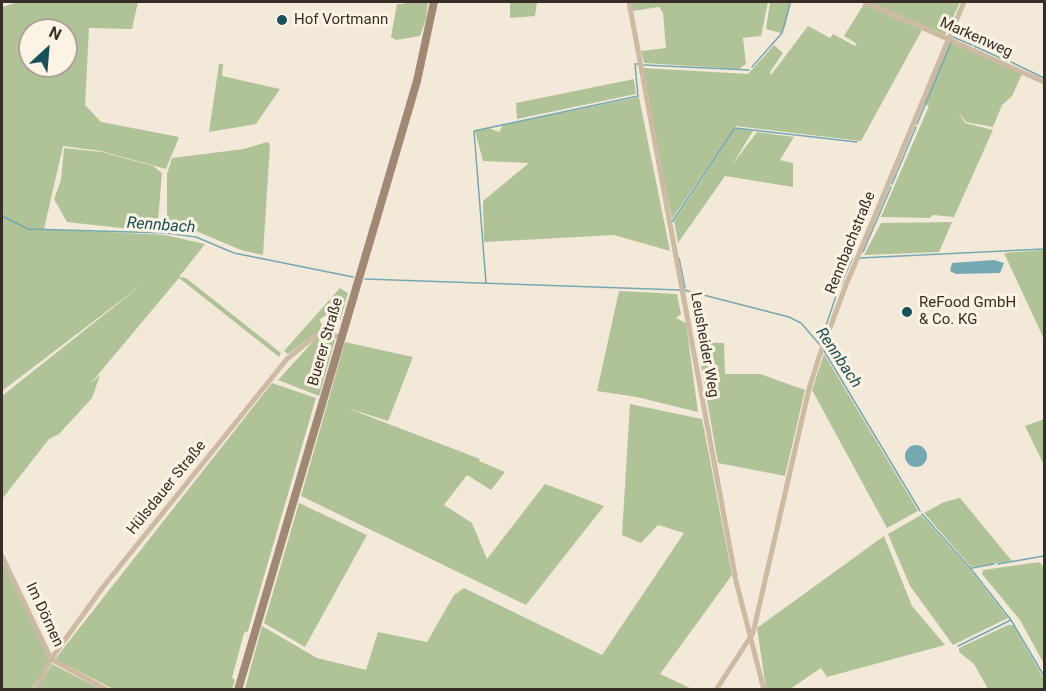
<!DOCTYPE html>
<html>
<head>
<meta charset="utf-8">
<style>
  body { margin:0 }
  #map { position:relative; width:1046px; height:691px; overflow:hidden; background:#f3e9d8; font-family:Roboto,sans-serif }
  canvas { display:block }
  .frame { position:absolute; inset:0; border:3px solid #362d26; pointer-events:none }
  .north { position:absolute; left:18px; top:18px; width:60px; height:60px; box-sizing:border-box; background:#fbf3e4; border:2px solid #aca498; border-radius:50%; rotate:26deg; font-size:16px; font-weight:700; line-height:24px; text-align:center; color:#362d26 }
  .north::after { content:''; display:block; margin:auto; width:21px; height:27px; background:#18505b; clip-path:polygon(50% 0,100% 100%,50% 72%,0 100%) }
</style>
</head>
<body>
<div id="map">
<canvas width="1046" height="691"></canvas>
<div class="frame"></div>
<div class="north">N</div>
</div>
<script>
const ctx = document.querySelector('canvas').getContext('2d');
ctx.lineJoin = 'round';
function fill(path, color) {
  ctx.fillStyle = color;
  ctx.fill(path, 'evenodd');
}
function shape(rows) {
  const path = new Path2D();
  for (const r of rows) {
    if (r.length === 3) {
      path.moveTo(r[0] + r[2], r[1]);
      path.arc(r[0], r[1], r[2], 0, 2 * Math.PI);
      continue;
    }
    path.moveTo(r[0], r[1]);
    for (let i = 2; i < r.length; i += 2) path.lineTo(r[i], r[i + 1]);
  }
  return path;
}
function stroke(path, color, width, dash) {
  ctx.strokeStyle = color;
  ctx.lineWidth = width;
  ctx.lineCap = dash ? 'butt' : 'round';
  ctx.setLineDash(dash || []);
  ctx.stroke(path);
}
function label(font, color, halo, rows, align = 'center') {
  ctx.font = font + ' Roboto,sans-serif';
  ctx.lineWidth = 6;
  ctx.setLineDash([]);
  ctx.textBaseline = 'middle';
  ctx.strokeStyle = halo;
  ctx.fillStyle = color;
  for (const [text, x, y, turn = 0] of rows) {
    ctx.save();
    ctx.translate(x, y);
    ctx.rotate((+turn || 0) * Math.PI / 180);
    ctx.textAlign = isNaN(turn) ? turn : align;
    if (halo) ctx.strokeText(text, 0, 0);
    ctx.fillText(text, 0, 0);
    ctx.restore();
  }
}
const green = shape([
  [19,2,138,2,132,29,89,28,85,105,101,122,179,137,166,169,101,151,63,146,44,229,165,235,205,244,179,277,186,278,281,353,279,357,179,278,91,383,100,375,92,398,59,434,49,439,2,499,2,396,144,283,2,391,2,7],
  [30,30,66,30,66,66,30,66],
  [405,2,428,2,426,19,420,36,396,40,391,37,397,4,404,4],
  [510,2,537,2,535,16,510,18],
  [631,2,768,2,761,36,743,38,746,64,739,69,644,63,641,51,666,48,663,13,659,7,633,11],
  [770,2,791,2,785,27,781,33,766,29],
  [870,2,960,2,945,35],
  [864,4,922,30,861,141,736,126,672,219,642,68,748,74,774,45,783,53,770,72,771,75,808,26,830,38,833,34,855,46,857,44,844,36],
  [949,42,1022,74,1012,96,1002,105,993,127,966,122,958,112,965,123,993,130,954,217,934,215,929,218,881,217,929,106,923,103],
  [219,64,223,64,222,76,280,89,256,124,209,132],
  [634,79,636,94,517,119,516,103],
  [639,97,670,251,614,235,484,242,483,201,529,163,483,161,475,131,488,128,499,132,503,125],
  [736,128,753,131,732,165,757,132,794,137,780,160,793,163,793,187,725,176,678,243,674,221],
  [267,142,270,144,263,255,241,250,196,231,167,228,167,174,172,158,244,149],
  [64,148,102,152,153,166,162,173,157,232,67,222,54,199,61,180],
  [952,222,939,252,864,255,881,223],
  [1043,250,1044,255,1044,339,1004,253],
  [340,288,348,293,340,321,332,311,319,320,324,327,288,354,284,351],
  [619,291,677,294,681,314,676,318,686,323,698,412,637,397,597,391],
  [318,336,335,340,319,396,278,380],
  [345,342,413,357,388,421,347,408,480,459,479,461,505,472,491,490,467,475,444,505,472,523,487,559,545,484,604,506,526,605,301,496],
  [697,342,724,343,725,374,760,374,805,390,785,476,718,463],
  [824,354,918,511,887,528,812,390],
  [272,383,316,398,248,631,244,633,232,678,235,680,232,689,113,689,55,659],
  [630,404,702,419,732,575,660,674,692,689,245,689,262,626,317,658,366,670,378,632,427,642,454,595,464,588,602,655,684,533,658,525,641,543,622,535],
  [1044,419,1044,465,1025,426],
  [960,498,1012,561,971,567,924,513,944,502],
  [299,503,367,535,305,647,264,623],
  [921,515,968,567,1008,618,953,645,910,586,888,534],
  [884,536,912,606,945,645,827,677,821,668,790,689,766,689,757,628],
  [2,561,50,659,32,689,2,689],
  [1039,562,1043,566,1044,586,1044,664,1020,620,982,574,983,570],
  [1008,625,1013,625,1044,679,1044,689,988,689,974,664,959,652,959,648],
  [52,664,100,689,37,690]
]);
const water = shape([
  [994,260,1004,263,1000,273,956,274,950,271,952,263],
  [916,456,11]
]);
const stream = shape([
  [953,37,972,45],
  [974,46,1007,61],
  [1011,62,1044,78],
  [644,65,749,70],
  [752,67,782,33,790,4],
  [917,124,951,43],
  [892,184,916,127],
  [2,216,28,229,166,233,196,237,234,253,353,277],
  [672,222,735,128,857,142],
  [863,252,891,187],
  [679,258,685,288],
  [860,258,1044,249],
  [365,279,680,290],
  [486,283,474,131,638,96,635,64,638,64],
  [841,285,852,259],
  [684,290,789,317,801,323,820,345],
  [820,343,836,296],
  [823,349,920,511],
  [922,514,971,569,1011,620,1044,676],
  [998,564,1044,556],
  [972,568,994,564],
  [958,646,1011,620]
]);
const street = shape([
  [629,2,736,581,764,690],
  [865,2,1044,82],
  [2,556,51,659,107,690],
  [35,690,51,659,103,587,287,359,319,333,341,337],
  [716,690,753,633,809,389,819,357,846,285,964,2]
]);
const secondary = shape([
  [238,690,417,81,434,2]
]);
const markers = [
  [282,20,6,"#18505b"],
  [907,312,6,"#18505b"]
];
const poiNames = [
  ["Hof Vortmann",294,20],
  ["ReFood GmbH",919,303],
  ["& Co. KG",919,320]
];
const streetNames = [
  ["Markenweg",976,38,24],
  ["Rennbachstraße",851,243,-68],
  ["Buerer Straße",326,342,-74],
  ["Leusheider Weg",704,345,80],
  ["Hülsdauer Straße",167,488,-51],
  ["Im Dörnen",44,615,65]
];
const waterNames = [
  ["Rennbach",161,226,4],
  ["Rennbach",838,358,56]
];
fill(green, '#b0c397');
fill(water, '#74a9b2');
stroke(stream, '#74a9b2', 1.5);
stroke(street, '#ccbaa3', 5);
stroke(secondary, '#a08974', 8);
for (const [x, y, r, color] of markers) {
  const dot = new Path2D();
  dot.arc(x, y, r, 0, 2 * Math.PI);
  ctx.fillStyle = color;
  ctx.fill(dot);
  stroke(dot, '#fbf3e4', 2);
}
label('15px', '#362d26', '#fbf3e4', poiNames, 'left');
label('15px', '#362d26', '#fbf3e4', streetNames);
label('italic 16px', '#18505b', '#fbf3e4', waterNames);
</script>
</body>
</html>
